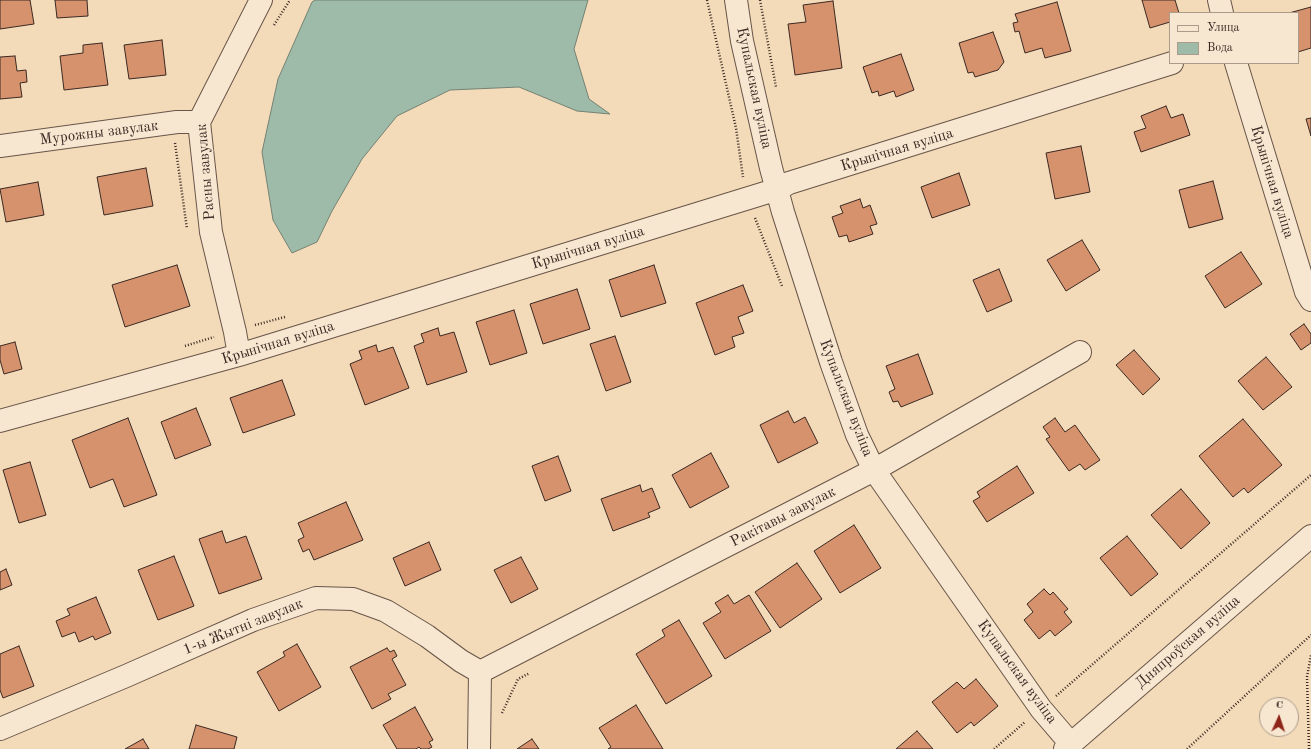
<!DOCTYPE html>
<html>
<head>
<meta charset="utf-8">
<style>
  body { margin:0 }
  #map { position:relative; width:1311px; height:749px; overflow:hidden; background:#f3dab8; font-family:"Old Standard TT",serif }
  canvas { display:block }
  .legend { position:absolute; left:1169px; top:12px; width:130px; height:52px; box-sizing:border-box; background:#f7e7d1; border:1px solid #ab9b8b; margin:0; padding:5px 7px; list-style:none; font-size:12px; color:#3a2923 }
  .legend li { display:flex; align-items:center; gap:8px; height:20px }
  .legend b { width:20px; border:1px solid #ab9b8b }
  .north { position:absolute; left:1259px; top:697px; width:40px; height:40px; box-sizing:border-box; background:#f7e7d1; border:1px solid #ab9b8b; border-radius:50%; rotate:3deg; font-size:11px; font-weight:700; line-height:16px; text-align:center; color:#3a2923 }
  .north::after { content:''; display:block; margin:auto; width:14px; height:18px; background:#8f2418; clip-path:polygon(50% 0,100% 100%,50% 72%,0 100%) }
</style>
</head>
<body>
<div id="map">
<canvas width="1311" height="749"></canvas>
<ul class="legend">
<li><b style="height:5px;background:#f7e7d1"></b>Улица</li>
<li><b style="height:11px;background:#9dbba8"></b>Вода</li>
</ul>
<div class="north">С</div>
</div>
<script>
const ctx = document.querySelector('canvas').getContext('2d');
ctx.lineJoin = 'round';
function fill(path, color) {
  ctx.fillStyle = color;
  ctx.fill(path, 'evenodd');
}
function shape(rows) {
  const path = new Path2D();
  for (const r of rows) {
    path.moveTo(r[0], r[1]);
    for (let i = 2; i < r.length; i += 2) path.lineTo(r[i], r[i + 1]);
  }
  return path;
}
function stroke(path, color, width, dash) {
  ctx.strokeStyle = color;
  ctx.lineWidth = width;
  ctx.lineCap = dash ? 'butt' : 'round';
  ctx.setLineDash(dash || []);
  ctx.stroke(path);
}
function label(font, color, halo, rows, align = 'center') {
  ctx.font = font + ' "Old Standard TT",serif';
  ctx.lineWidth = 3.5;
  ctx.setLineDash([]);
  ctx.textBaseline = 'middle';
  ctx.strokeStyle = halo;
  ctx.fillStyle = color;
  for (const [text, x, y, turn = 0] of rows) {
    ctx.save();
    ctx.translate(x, y);
    ctx.rotate((+turn || 0) * Math.PI / 180);
    ctx.textAlign = isNaN(turn) ? turn : align;
    if (halo) ctx.strokeText(text, 0, 0);
    ctx.fillText(text, 0, 0);
    ctx.restore();
  }
}
const water = shape([
  [315,0,588,0,574,49,589,99,610,114,577,111,519,87,450,90,397,116,362,159,332,211,317,242,292,253,273,220,262,152,278,79,312,2,315,0]
]);
const building = shape([
  [0,0,30,0,34,24,0,29,0,0],
  [55,0,87,0,88,16,57,18,55,0],
  [1142,0,1175,0,1179,13,1170,13,1170,22,1150,28,1142,0],
  [833,1,842,68,795,75,788,24,806,22,803,5,833,1],
  [1057,2,1071,51,1045,58,1042,48,1025,53,1019,31,1015,32,1013,23,1018,22,1015,14,1057,2],
  [1311,7,1311,48,1298,52,1298,13,1289,13,1311,7],
  [993,32,1004,62,998,70,975,77,973,72,968,73,959,43,993,32],
  [162,40,166,75,129,79,124,45,162,40],
  [102,43,108,85,64,90,60,56,83,53,83,45,102,43],
  [901,54,914,90,896,97,894,91,879,96,878,91,872,93,863,67,901,54],
  [15,56,17,71,26,70,27,82,20,83,22,97,0,99,0,57,15,56],
  [1166,106,1171,118,1183,114,1190,135,1141,152,1134,132,1146,128,1141,116,1166,106],
  [1311,118,1311,136,1306,119,1311,118],
  [1081,146,1090,192,1055,199,1046,153,1081,146],
  [146,168,153,206,104,215,97,177,146,168],
  [959,173,970,205,932,218,921,187,959,173],
  [1213,181,1223,219,1189,228,1179,190,1213,181],
  [38,182,44,215,6,222,0,189,38,182],
  [860,199,863,208,870,205,877,224,870,226,873,234,849,242,847,235,839,237,832,217,843,213,840,206,860,199],
  [1082,240,1100,270,1066,291,1047,260,1082,240],
  [1241,252,1262,284,1225,308,1205,276,1241,252],
  [177,265,190,306,125,327,112,285,177,265],
  [654,265,666,303,621,317,609,280,654,265],
  [999,269,1012,301,987,312,973,280,999,269],
  [743,285,753,311,738,317,744,333,732,337,735,347,715,355,696,303,743,285],
  [577,289,590,329,543,344,530,304,577,289],
  [514,310,527,353,490,365,476,322,514,310],
  [1304,324,1311,334,1311,343,1301,350,1290,334,1304,324],
  [438,328,440,336,454,332,467,372,427,385,414,346,424,342,421,334,438,328],
  [615,336,631,382,606,391,590,344,615,336],
  [15,342,22,369,4,374,0,360,0,346,15,342],
  [376,345,378,352,393,347,409,388,365,405,350,364,362,359,359,351,376,345],
  [1134,350,1160,379,1143,395,1116,365,1134,350],
  [918,354,933,394,901,407,898,401,893,402,889,392,895,389,886,366,918,354],
  [1266,357,1292,387,1263,410,1238,381,1266,357],
  [282,380,295,415,243,433,230,398,282,380],
  [196,408,211,445,175,459,161,422,196,408],
  [788,411,794,423,805,417,818,443,778,463,760,425,788,411],
  [128,418,157,495,124,507,113,479,90,488,72,440,128,418],
  [1055,418,1065,432,1075,425,1100,460,1085,470,1080,464,1069,471,1046,439,1050,437,1043,427,1055,418],
  [1243,419,1282,465,1248,493,1244,488,1233,497,1199,456,1243,419],
  [711,453,729,487,690,508,672,475,711,453],
  [558,456,571,491,545,501,532,466,558,456],
  [30,462,46,515,19,523,3,470,30,462],
  [1017,466,1034,493,987,522,973,501,980,497,977,492,1017,466],
  [640,485,642,492,652,488,660,508,648,513,650,517,613,531,601,499,640,485],
  [1181,489,1210,523,1181,549,1151,515,1181,489],
  [346,502,363,540,314,560,309,549,303,552,298,540,304,537,298,523,346,502],
  [854,525,881,568,840,593,814,551,854,525],
  [222,531,226,543,246,536,262,579,219,594,199,539,222,531],
  [1127,536,1158,574,1131,596,1100,558,1127,536],
  [429,542,441,570,405,586,393,558,429,542],
  [174,556,194,606,158,620,138,570,174,556],
  [521,557,538,589,511,603,494,570,521,557],
  [797,563,822,599,780,628,755,592,797,563],
  [6,569,12,585,0,590,0,572,6,569],
  [1044,589,1050,595,1053,592,1068,609,1064,612,1072,622,1055,636,1050,630,1039,639,1024,620,1033,612,1027,604,1044,589],
  [728,595,734,604,749,595,771,631,725,659,703,623,721,612,715,603,728,595],
  [96,597,111,633,95,640,93,636,79,642,75,632,62,637,56,621,70,615,67,609,96,597],
  [679,620,712,676,666,704,636,654,665,636,662,630,679,620],
  [297,644,321,687,279,711,257,672,285,656,283,652,297,644],
  [19,646,34,686,3,698,0,690,0,654,19,646],
  [387,648,390,652,394,650,397,656,392,659,406,685,388,694,391,699,372,709,350,667,387,648],
  [976,679,998,706,974,726,971,722,957,733,932,702,957,682,964,689,976,679],
  [636,705,663,749,608,749,611,747,599,728,636,705],
  [415,707,433,740,429,742,432,747,428,749,421,749,419,747,416,749,397,749,383,725,415,707],
  [196,725,237,737,234,749,189,749,196,725],
  [917,731,933,749,896,749,917,731],
  [143,739,149,749,125,749,143,739],
  [532,739,539,749,517,749,532,739]
]);
const path = shape([
  [707,0,736,128,743,177],
  [760,0,776,87],
  [274,25,290,0],
  [175,143,187,229],
  [755,218,782,286],
  [255,325,285,317],
  [185,346,214,337],
  [1056,696,1311,475],
  [502,713,518,679,530,673],
  [994,749,1025,722],
  [1187,749,1311,635],
  [1309,749,1307,677,1311,655]
]);
const minor = shape([
  [736,0,742,41,771,168,783,212,831,362,857,435,874,470,1041,709,1071,744],
  [1219,0,1222,13],
  [1236,63,1306,292,1311,300],
  [0,146,177,122,199,122],
  [239,355,235,332,211,232,199,122,261,0],
  [0,421,239,355,778,189,789,183,1172,63],
  [480,672,874,470,1080,352],
  [0,729,126,676,253,620,316,598,353,599,386,611,427,636,461,661,480,672],
  [479,749,480,672],
  [1065,749,1311,536]
]);
const streetNames = [
  ["Купальская вуліца",754,88,78],
  ["Мурожны завулак",99,133,-7],
  ["Крынічная вуліца",897,150,-17],
  ["Расны завулак",206,172,-95],
  ["Крынічная вуліца",1272,182,73],
  ["Крынічная вуліца",588,248,-17],
  ["Крынічная вуліца",278,343,-17],
  ["Купальская вуліца",846,398,69],
  ["Ракітавы завулак",783,517,-27],
  ["1-ы Жытні завулак",243,627,-22],
  ["Дняпроўская вуліца",1188,642,-41],
  ["Купальская вуліца",1017,672,54]
];
fill(water, '#9dbba8');
stroke(water, '#758173', 1);
fill(building, '#d5926d');
stroke(building, '#3a2923', 1);
stroke(minor, '#685548', 24);
stroke(path, '#3a2923', 2.5, [1, 2]);
stroke(minor, '#f7e7d1', 22);
label('15px', '#3a2923', '#f7e7d1', streetNames);
</script>
</body>
</html>
